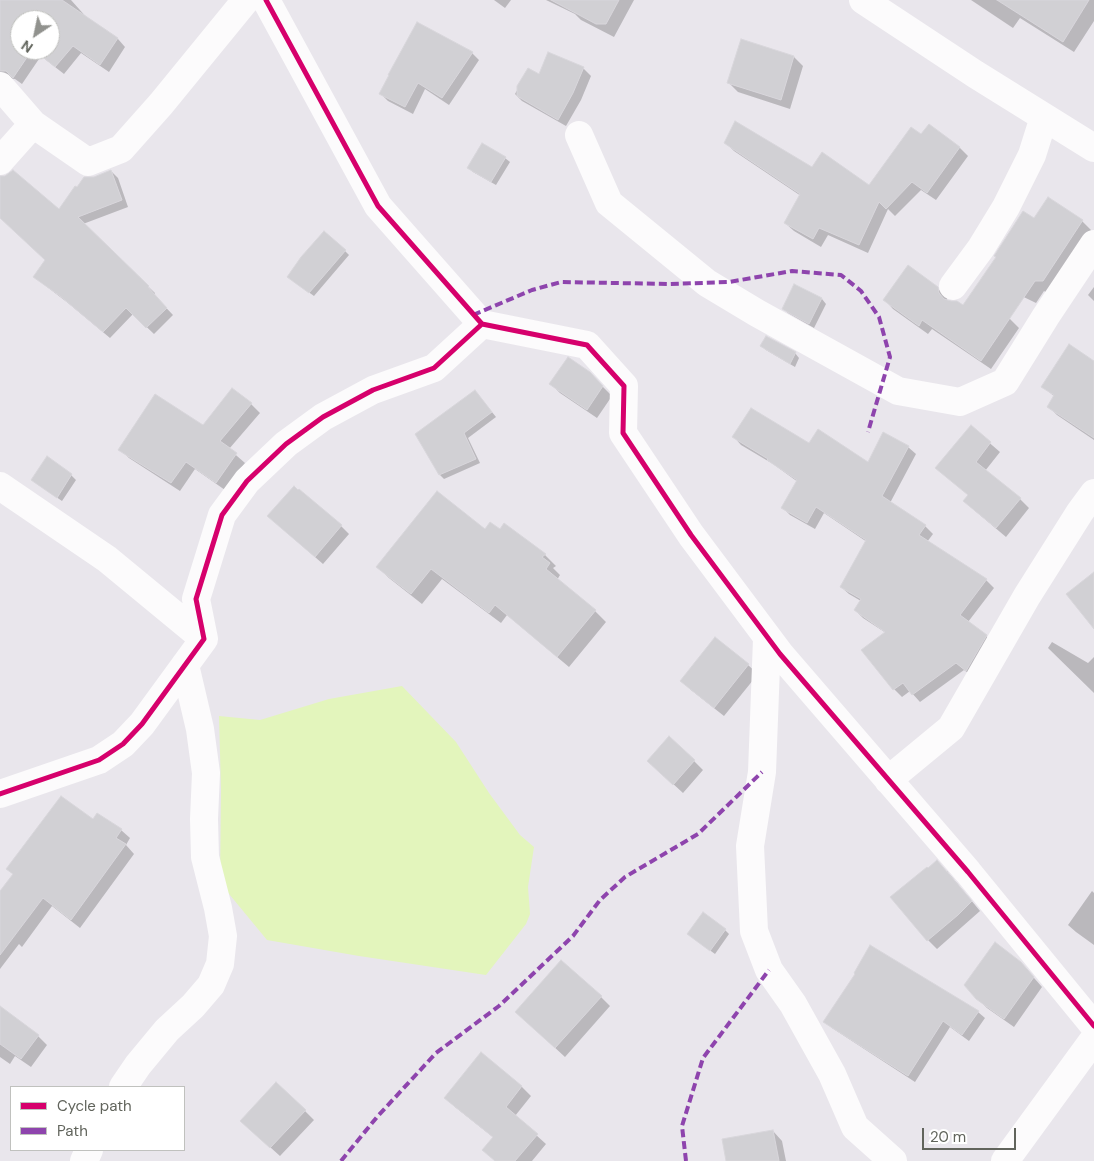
<!DOCTYPE html>
<html>
<head>
<meta charset="utf-8">
<style>
  body { margin:0 }
  #map { position:relative; width:1094px; height:1161px; overflow:hidden; background:#e9e6ec; font-family:"DM Sans",sans-serif }
  canvas { display:block }
  .legend { position:absolute; left:10px; top:1086px; width:175px; height:65px; box-sizing:border-box; background:#fff; border:1px solid #c0c1be; margin:0; padding:6px 9px; list-style:none; font-size:15px; color:#61645c }
  .legend li { display:flex; align-items:center; gap:10px; height:25px }
  .legend b { width:25px; border:1px solid #c0c1be }
  .north { position:absolute; left:10px; top:10px; width:50px; height:50px; box-sizing:border-box; background:#fff; border:1px solid #c0c1be; border-radius:50%; rotate:214deg; font-size:14px; font-weight:700; line-height:20px; text-align:center; color:#61645c }
  .north::after { content:''; display:block; margin:auto; width:18px; height:22px; background:#91928e; clip-path:polygon(50% 0,100% 100%,50% 72%,0 100%) }
  .scale { position:absolute; left:922px; top:1128px; width:94px; height:22px; box-sizing:border-box; border:2px solid #61645c; border-top:0; padding-left:6px; font-size:15px; line-height:18px; white-space:nowrap; color:#61645c; -webkit-text-stroke:4px #fff; paint-order:stroke }
</style>
</head>
<body>
<div id="map">
<canvas width="1094" height="1161"></canvas>
<ul class="legend">
<li><b style="height:6px;background:#d6006c"></b>Cycle path</li>
<li><b style="height:6px;background:#8e44ad"></b>Path</li>
</ul>
<div class="north">N</div>
<div class="scale">20 m</div>
</div>
<script>
const ctx = document.querySelector('canvas').getContext('2d');
ctx.lineJoin = 'round';
function fill(path, color) {
  ctx.fillStyle = color;
  ctx.fill(path, 'evenodd');
}
function shape(rows) {
  const path = new Path2D();
  for (const r of rows) {
    path.moveTo(r[0], r[1]);
    for (let i = 2; i < r.length; i += 2) path.lineTo(r[i], r[i + 1]);
  }
  return path;
}
function stroke(path, color, width, dash) {
  ctx.strokeStyle = color;
  ctx.lineWidth = width;
  ctx.lineCap = dash ? 'butt' : 'round';
  ctx.setLineDash(dash || []);
  ctx.stroke(path);
}
const water = shape([
  [402,686,456,742,489,793,520,835,534,847,528,887,530,914,526,924,486,975,359,956,267,940,220,883,221,790,219,716,260,720,329,699]
]);
const shadow = shape([
  [0,0,71,0,88,19,118,39,125,47,109,72,81,53,64,74,41,56,22,84,15,79,6,78,0,81],
  [20,20,50,20,50,50,20,50],
  [494,0,511,0,505,8],
  [546,0,634,0,614,37,581,20,575,14],
  [971,0,1094,0,1094,21,1074,52,1020,18,1013,28],
  [742,41,794,57,803,66,790,109,738,92,729,83],
  [472,53,479,60,449,105,425,89,413,114,388,101,381,94],
  [583,68,591,76,581,100,566,126,522,101,515,94,528,70,540,76],
  [929,126,960,148,968,156,936,200,921,190,895,216,888,209,868,253,828,235,821,247,794,231,785,223,801,196,734,151,726,143,869,187,921,136],
  [505,158,510,162,496,185,473,172,469,168],
  [111,171,118,178,128,207,83,224,155,293,154,295,173,315,154,334,133,314,110,338,68,303,42,283,35,277,46,260,0,217,0,195,59,210,78,189,94,178],
  [1035,220,1082,221,1091,230,1049,294,1044,291,1036,303,995,283],
  [345,251,349,255,314,296,293,281],
  [795,286,822,299,826,304,814,328,788,313,784,309],
  [1094,287,1094,301,1088,295],
  [937,288,947,297,947,301,963,306,972,293,1010,319,1019,328,991,369,932,329,928,334,893,309,884,299],
  [762,346,795,353,799,358,795,367,766,350],
  [593,377,612,396,597,418,560,393,551,384],
  [1094,377,1094,440,1057,415,1048,406,1055,397,1043,387],
  [233,390,251,404,260,413,229,449,245,463,225,490,195,469,180,491,129,458,120,449,203,427],
  [479,396,496,417,468,438,480,463,444,479,440,475,417,434],
  [971,427,1000,452,985,471,1020,499,1029,508,1006,537,974,510,964,501,969,495],
  [734,437,809,445,869,463,908,447,916,454,890,503,925,526,933,534,927,542,986,580,994,588,968,622,986,636,994,643,974,677,964,670,920,702,910,691,902,697,894,689,886,633,863,618,855,610,861,601,849,594,841,587,867,542,824,513,815,529,790,515,782,507,798,482,773,464,741,445],
  [71,475,76,480,62,501,37,484,33,480],
  [277,524,341,526,349,534,323,564],
  [504,525,545,555,556,566,553,568,560,575,557,580,595,611,606,622,569,667,507,615,501,623,442,579,422,604,389,578,378,567,485,531,500,531],
  [1052,642,1088,663,1094,657,1094,693,1048,648],
  [748,665,758,674,724,716,691,690,682,681],
  [694,761,703,770,683,793,658,770],
  [93,821,121,830,130,838,126,845,134,854,80,928,52,906,22,947,19,944,0,969,0,893,14,875,8,869],
  [947,871,980,911,937,949,928,940],
  [1092,891,1094,893,1094,945,1076,932,1068,925],
  [725,930,729,934,715,954,693,938],
  [1020,962,1042,987,1014,1027,987,1008,977,998],
  [601,997,610,1006,565,1057,526,1021],
  [0,1008,38,1036,47,1045,31,1067,15,1056,10,1064,0,1057],
  [978,1012,985,1018,969,1041,950,1027,915,1082,832,1028,825,1021],
  [481,1054,522,1087,531,1096,515,1116,546,1144,532,1161,496,1161,494,1138,455,1107,446,1098],
  [305,1111,314,1120,280,1156,251,1130],
  [773,1131,782,1141,786,1161,727,1161]
]);
const building = shape([
  [0,0,62,0,118,38,100,65,73,46,55,67,34,50,50,50,50,20,20,20,20,50,32,50,13,78,6,71,0,71,0,0],
  [551,0,619,0,606,24,596,24,551,0],
  [997,0,1089,0,1063,42,997,0],
  [417,22,473,52,442,98,418,83,405,107,379,94,389,75,388,75,417,22],
  [741,39,794,56,781,100,727,83,741,39],
  [548,52,584,67,573,93,558,120,517,96,517,86,528,68,539,74,548,52],
  [735,121,812,167,822,152,869,185,911,127,921,134,929,124,960,147,927,193,912,182,886,209,879,202,859,245,819,228,813,239,784,223,800,194,724,143,735,121],
  [482,143,506,157,491,182,467,168,482,143],
  [13,170,59,209,75,186,77,187,84,177,94,177,111,170,122,200,78,217,149,286,148,287,167,308,146,328,126,308,103,332,60,296,33,277,45,260,0,218,0,176,5,176,13,170],
  [1048,197,1083,220,1043,281,1035,281,981,361,922,320,919,326,883,300,908,265,938,287,939,293,944,299,951,301,957,301,963,305,996,257,994,256,1023,211,1034,218,1048,197],
  [324,231,346,250,309,293,287,277,301,257,324,231],
  [794,284,822,298,809,324,782,309,794,284],
  [766,336,796,352,790,364,760,346,766,336],
  [1069,344,1094,361,1094,438,1047,407,1054,395,1041,387,1069,344],
  [568,357,590,372,603,386,587,410,549,384,568,357],
  [232,388,252,403,220,441,237,453,216,483,186,462,171,483,118,450,155,394,203,425,232,388],
  [475,390,492,412,464,433,476,459,439,475,415,434,475,390],
  [751,408,809,443,818,429,868,462,883,432,909,446,882,496,926,525,919,535,987,579,960,615,987,635,966,671,956,663,912,695,903,683,893,690,861,650,885,632,854,610,861,599,840,587,866,540,816,507,807,523,781,508,797,480,767,460,768,459,732,437,751,408],
  [971,425,991,442,976,462,1021,498,996,528,963,501,968,495,935,468,971,425],
  [47,456,72,474,57,498,31,480,47,456],
  [294,486,298,490,299,489,342,525,315,557,267,516,294,486],
  [437,491,485,529,490,522,500,529,504,523,546,554,542,557,550,563,546,569,596,610,557,657,495,605,489,613,431,569,411,594,376,567,437,491],
  [1094,572,1094,629,1066,594,1094,572],
  [715,637,749,664,714,708,680,681,715,637],
  [669,736,695,760,673,785,647,761,669,736],
  [61,796,93,819,97,813,122,829,116,838,126,844,71,920,43,898,0,955,0,891,13,874,6,869,61,796],
  [937,860,972,901,958,915,927,941,890,897,927,867,928,868,937,860],
  [703,912,726,929,710,951,687,934,703,912],
  [995,942,1021,962,1034,977,1004,1019,976,999,964,985,995,942],
  [870,945,979,1011,962,1035,943,1021,908,1076,823,1022,855,974,854,973,870,945],
  [561,960,602,996,555,1048,515,1012,561,960],
  [0,1006,39,1035,21,1059,0,1044,0,1006],
  [481,1052,522,1086,506,1107,538,1134,515,1161,495,1161,482,1150,493,1137,444,1098,481,1052],
  [276,1082,306,1110,270,1148,240,1121,276,1082],
  [773,1130,779,1161,726,1161,722,1139,773,1130]
]);
const minor = shape([
  [266,0,378,206,482,324,587,345,624,386,623,433,691,535,780,654,968,872,1094,1026],
  [863,0,975,74,1094,148],
  [0,86,33,124,88,162,121,149,161,104,246,0],
  [579,135,609,203,707,283,757,313,898,391,960,402,1005,382,1046,316,1094,244],
  [0,161,33,124],
  [953,286,981,248,1006,207,1032,155,1044,117],
  [0,486,107,559,204,639],
  [767,639,762,772,750,846,754,931,769,970,793,1004,832,1074,855,1127,893,1161],
  [888,780,951,728,1027,596,1080,512,1094,493],
  [0,794,99,760,123,744,142,724,204,639,196,599,222,515,247,481,286,444,323,417,373,390,434,368,482,324],
  [123,1087,138,1065,167,1030,193,1006,211,985,220,964,223,936,218,908,205,857,204,819,206,773,200,729,185,665],
  [84,1161,89,1150],
  [1005,1161,1094,1039]
]);
const quiet = shape([
  [473,315,532,290,561,282,670,284,729,282,792,271,841,275,861,291,879,317,890,357,868,432],
  [341,1161,377,1117,436,1053,499,1006,573,936,600,900,625,877,698,834,762,772],
  [686,1161,682,1126,703,1058,769,970]
]);
const cycleway = shape([
  [266,0,378,206,482,324,587,345,624,386,623,433,691,535,780,654,968,872,1094,1026],
  [0,794,99,760,123,744,142,724,204,639,196,599,222,515,247,481,286,444,323,417,373,390,434,368,482,324]
]);
fill(water, '#e3f5bc');
fill(shadow, '#0003');
fill(building, '#d1d0d4');
stroke(building, '#d8d6db', 1);
stroke(minor, '#fcfbfc', 28);
stroke(quiet, '#8e44ad', 4, [8, 4]);
stroke(cycleway, '#d6006c', 5);
</script>
</body>
</html>
